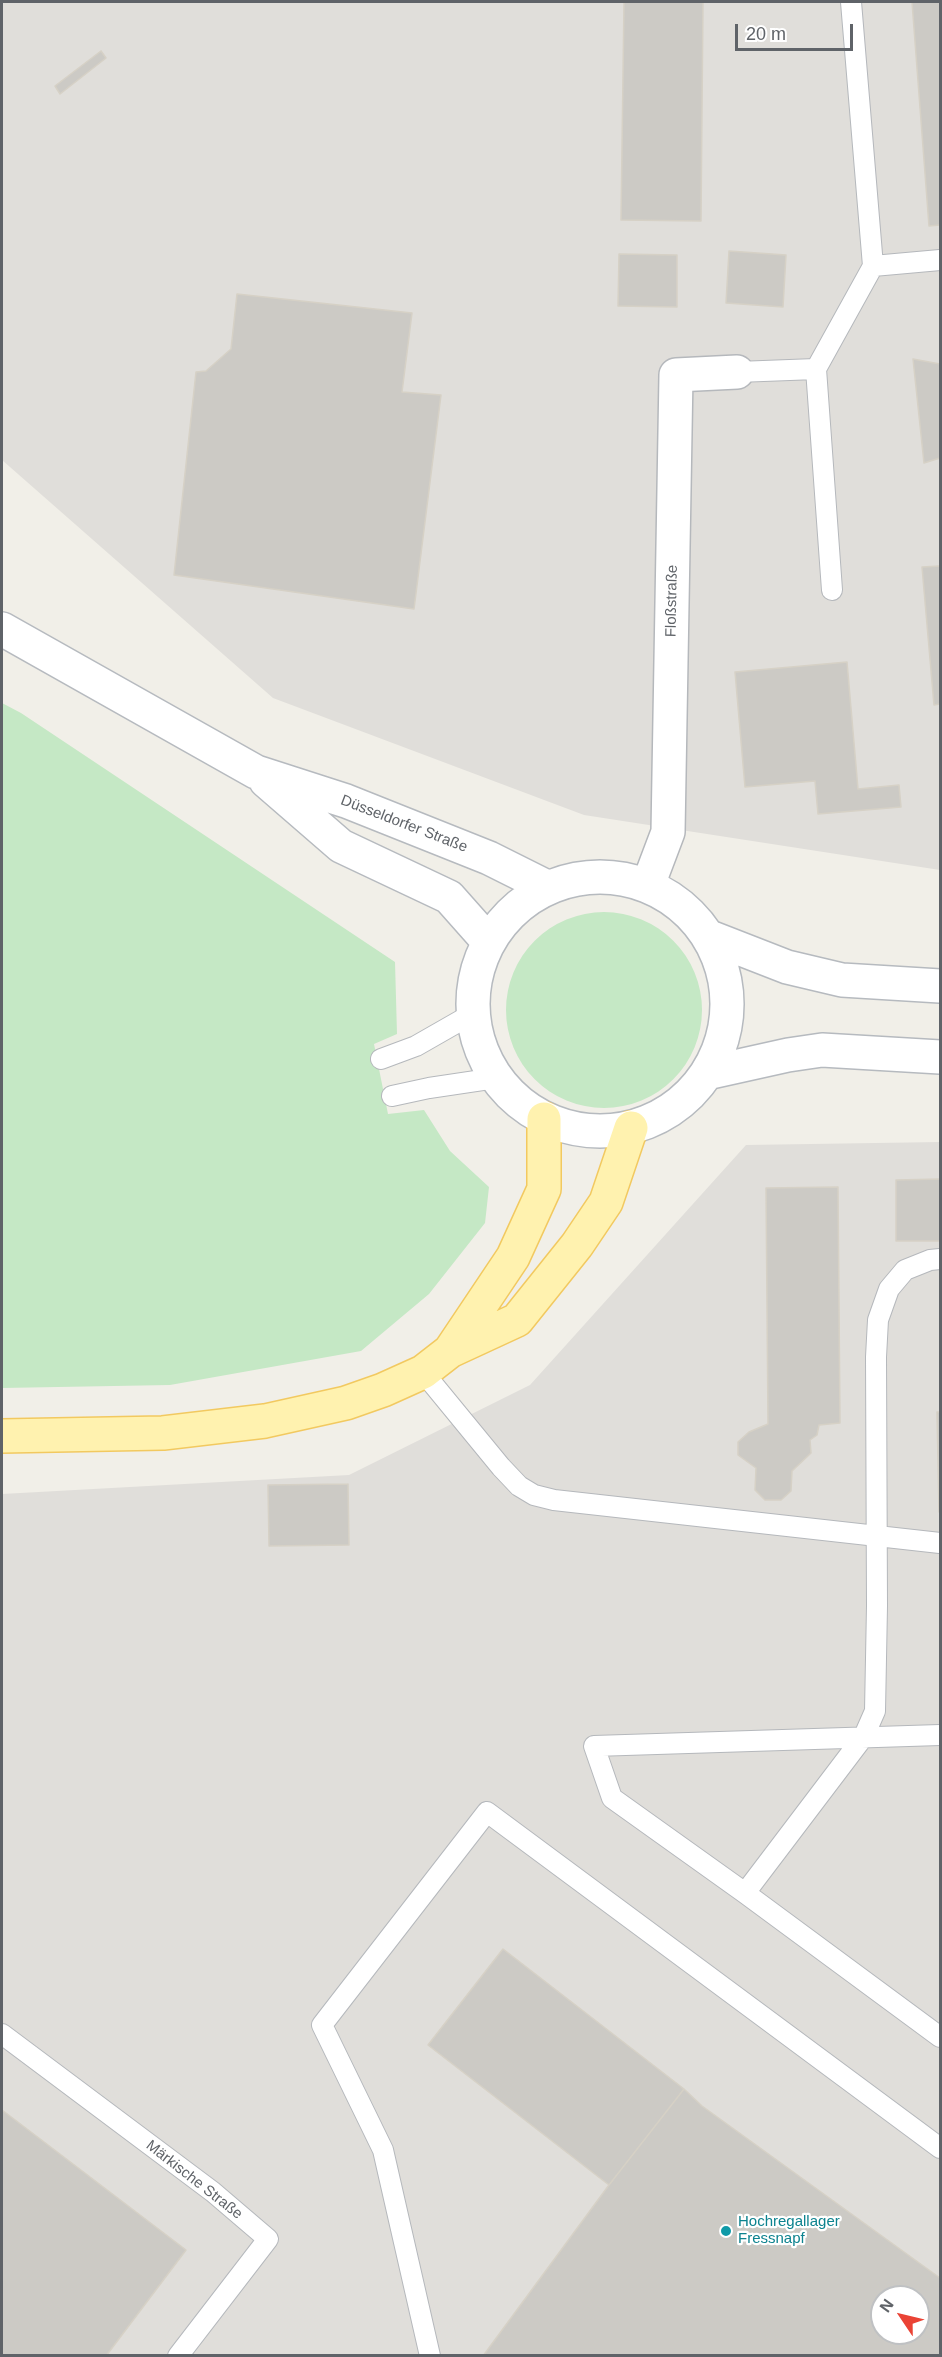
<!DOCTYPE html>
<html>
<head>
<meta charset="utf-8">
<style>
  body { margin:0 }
  #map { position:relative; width:942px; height:2357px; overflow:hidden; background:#f1efe8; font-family:Helvetica,sans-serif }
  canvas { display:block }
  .frame { position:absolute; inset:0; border:3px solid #5f6368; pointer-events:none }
  .north { position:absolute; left:870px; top:2285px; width:60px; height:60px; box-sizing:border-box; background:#fff; border:2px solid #bfc1c3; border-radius:50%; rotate:305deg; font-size:16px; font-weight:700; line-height:24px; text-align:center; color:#5f6368 }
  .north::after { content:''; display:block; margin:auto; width:21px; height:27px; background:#ea4335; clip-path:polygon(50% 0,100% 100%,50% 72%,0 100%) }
  .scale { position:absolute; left:735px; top:24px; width:118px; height:27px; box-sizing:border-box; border:3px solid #5f6368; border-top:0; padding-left:8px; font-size:18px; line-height:21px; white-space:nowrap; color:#5f6368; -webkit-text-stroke:4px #fff; paint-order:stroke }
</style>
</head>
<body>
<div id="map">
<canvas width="942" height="2357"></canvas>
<div class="frame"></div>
<div class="north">N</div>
<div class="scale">20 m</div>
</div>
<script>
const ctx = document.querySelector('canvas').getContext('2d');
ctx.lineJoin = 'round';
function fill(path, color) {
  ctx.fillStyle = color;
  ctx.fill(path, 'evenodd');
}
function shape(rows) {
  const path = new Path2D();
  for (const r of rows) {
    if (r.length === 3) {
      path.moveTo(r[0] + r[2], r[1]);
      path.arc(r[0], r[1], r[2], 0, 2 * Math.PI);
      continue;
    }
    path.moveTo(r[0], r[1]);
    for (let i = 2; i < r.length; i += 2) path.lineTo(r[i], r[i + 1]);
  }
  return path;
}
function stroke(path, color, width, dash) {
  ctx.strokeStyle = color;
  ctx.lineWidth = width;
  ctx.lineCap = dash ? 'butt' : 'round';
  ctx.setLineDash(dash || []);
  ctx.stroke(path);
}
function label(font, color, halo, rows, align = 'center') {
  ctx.font = font + ' Helvetica,sans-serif';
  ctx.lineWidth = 4.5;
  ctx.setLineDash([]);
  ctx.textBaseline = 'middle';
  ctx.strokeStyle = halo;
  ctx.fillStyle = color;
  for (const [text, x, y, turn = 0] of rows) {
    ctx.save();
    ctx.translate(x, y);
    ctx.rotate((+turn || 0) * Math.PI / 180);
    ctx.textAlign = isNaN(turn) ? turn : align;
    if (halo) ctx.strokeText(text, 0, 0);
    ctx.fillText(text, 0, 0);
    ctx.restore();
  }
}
const industrial = shape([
  [2,2,940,2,940,870,584,815,273,698,2,460],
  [940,1142,940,2355,2,2356,2,1494,349,1475,530,1385,746,1145],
  [882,2297,918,2297,918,2333,882,2333]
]);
const green = shape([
  [2,703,21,713,395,962,397,1034,374,1044,388,1114,424,1110,450,1151,489,1187,485,1223,429,1294,361,1351,170,1385,2,1388],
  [604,1010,98]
]);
const building = shape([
  [624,2,703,2,701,221,621,220,624,2],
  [912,2,940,2,940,225,929,226,912,2],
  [101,51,106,58,60,94,55,86,101,51],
  [729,251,786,255,783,307,726,303,729,251],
  [619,254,677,255,677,307,618,306,619,254],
  [237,294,412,313,402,392,441,395,414,609,174,575,196,372,206,371,231,349,237,294],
  [913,359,940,364,940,458,924,463,913,359],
  [940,566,940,704,934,705,922,567,940,566],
  [847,662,858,789,899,785,901,807,818,814,815,781,745,787,735,672,847,662],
  [940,1179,940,1241,896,1241,896,1180,940,1179],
  [838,1187,840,1423,819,1425,817,1435,810,1440,811,1453,792,1471,791,1491,781,1500,765,1500,755,1490,756,1468,738,1455,738,1442,749,1432,768,1424,766,1188,838,1187],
  [937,1412,940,1412,940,1512,939,1512,937,1412],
  [348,1484,349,1545,269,1546,268,1485,348,1484],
  [503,1949,684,2089,609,2185,428,2045,503,1949],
  [684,2089,702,2106,940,2278,940,2356,483,2356,609,2185,684,2089],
  [882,2297,918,2297,918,2333,882,2333,882,2297],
  [2,2110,186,2250,106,2356,2,2356,2,2110]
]);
const service = shape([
  [851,2,873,266],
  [737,372,816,369],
  [832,590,816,369,873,266,940,260],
  [381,1059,416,1046,472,1014],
  [392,1096,429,1088,496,1078],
  [423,1372,501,1467,519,1486,534,1495,554,1500,940,1543],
  [940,1735,594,1746,612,1798,745,1893,940,2037],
  [745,1893,864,1736,875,1711,877,1606,876,1357,878,1320,889,1289,905,1270,930,1260,940,1259],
  [2,2034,213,2192,268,2239,178,2356],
  [430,2356,383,2150,322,2025,487,1812,940,2148]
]);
const minor = shape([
  [648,885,668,832,676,375,737,372]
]);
const secondary = shape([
  [2,629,256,772,346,801,489,858,547,887],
  [266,781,341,846,449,897,488,941],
  [600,1004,127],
  [710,937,787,967,842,980,940,986],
  [707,1073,788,1055,822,1050,940,1057]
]);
const primary = shape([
  [450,1351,513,1257,544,1189,544,1119],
  [2,1436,163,1433,265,1421,346,1403,383,1390,423,1372,450,1351,517,1320,577,1245,606,1202,631,1128]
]);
const markers = [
  [726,2231,6,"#0f9aa8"]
];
const streetNames = [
  ["Floßstraße",672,601,-89],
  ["Düsseldorfer Straße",404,824,21],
  ["Märkische Straße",194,2180,38]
];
const cultureNames = [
  ["Hochregallager",738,2222],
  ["Fressnapf",738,2239]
];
fill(industrial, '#e0deda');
fill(green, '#c5e8c5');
fill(building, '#cccac5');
stroke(building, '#d6d1c6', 1.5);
stroke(service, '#b5b8bc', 22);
stroke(minor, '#b5b8bc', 36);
stroke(secondary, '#b6babf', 36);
stroke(primary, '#f2c960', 36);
stroke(service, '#fff', 20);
stroke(minor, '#fff', 33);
stroke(secondary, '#fff', 33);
stroke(primary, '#fff2af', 33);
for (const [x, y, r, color] of markers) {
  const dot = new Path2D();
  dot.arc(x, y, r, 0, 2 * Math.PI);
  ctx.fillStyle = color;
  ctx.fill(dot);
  stroke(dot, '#fff', 2);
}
label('15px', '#5f6368', '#fff', streetNames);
label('15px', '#0d838f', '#fff', cultureNames, 'left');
</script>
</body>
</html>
